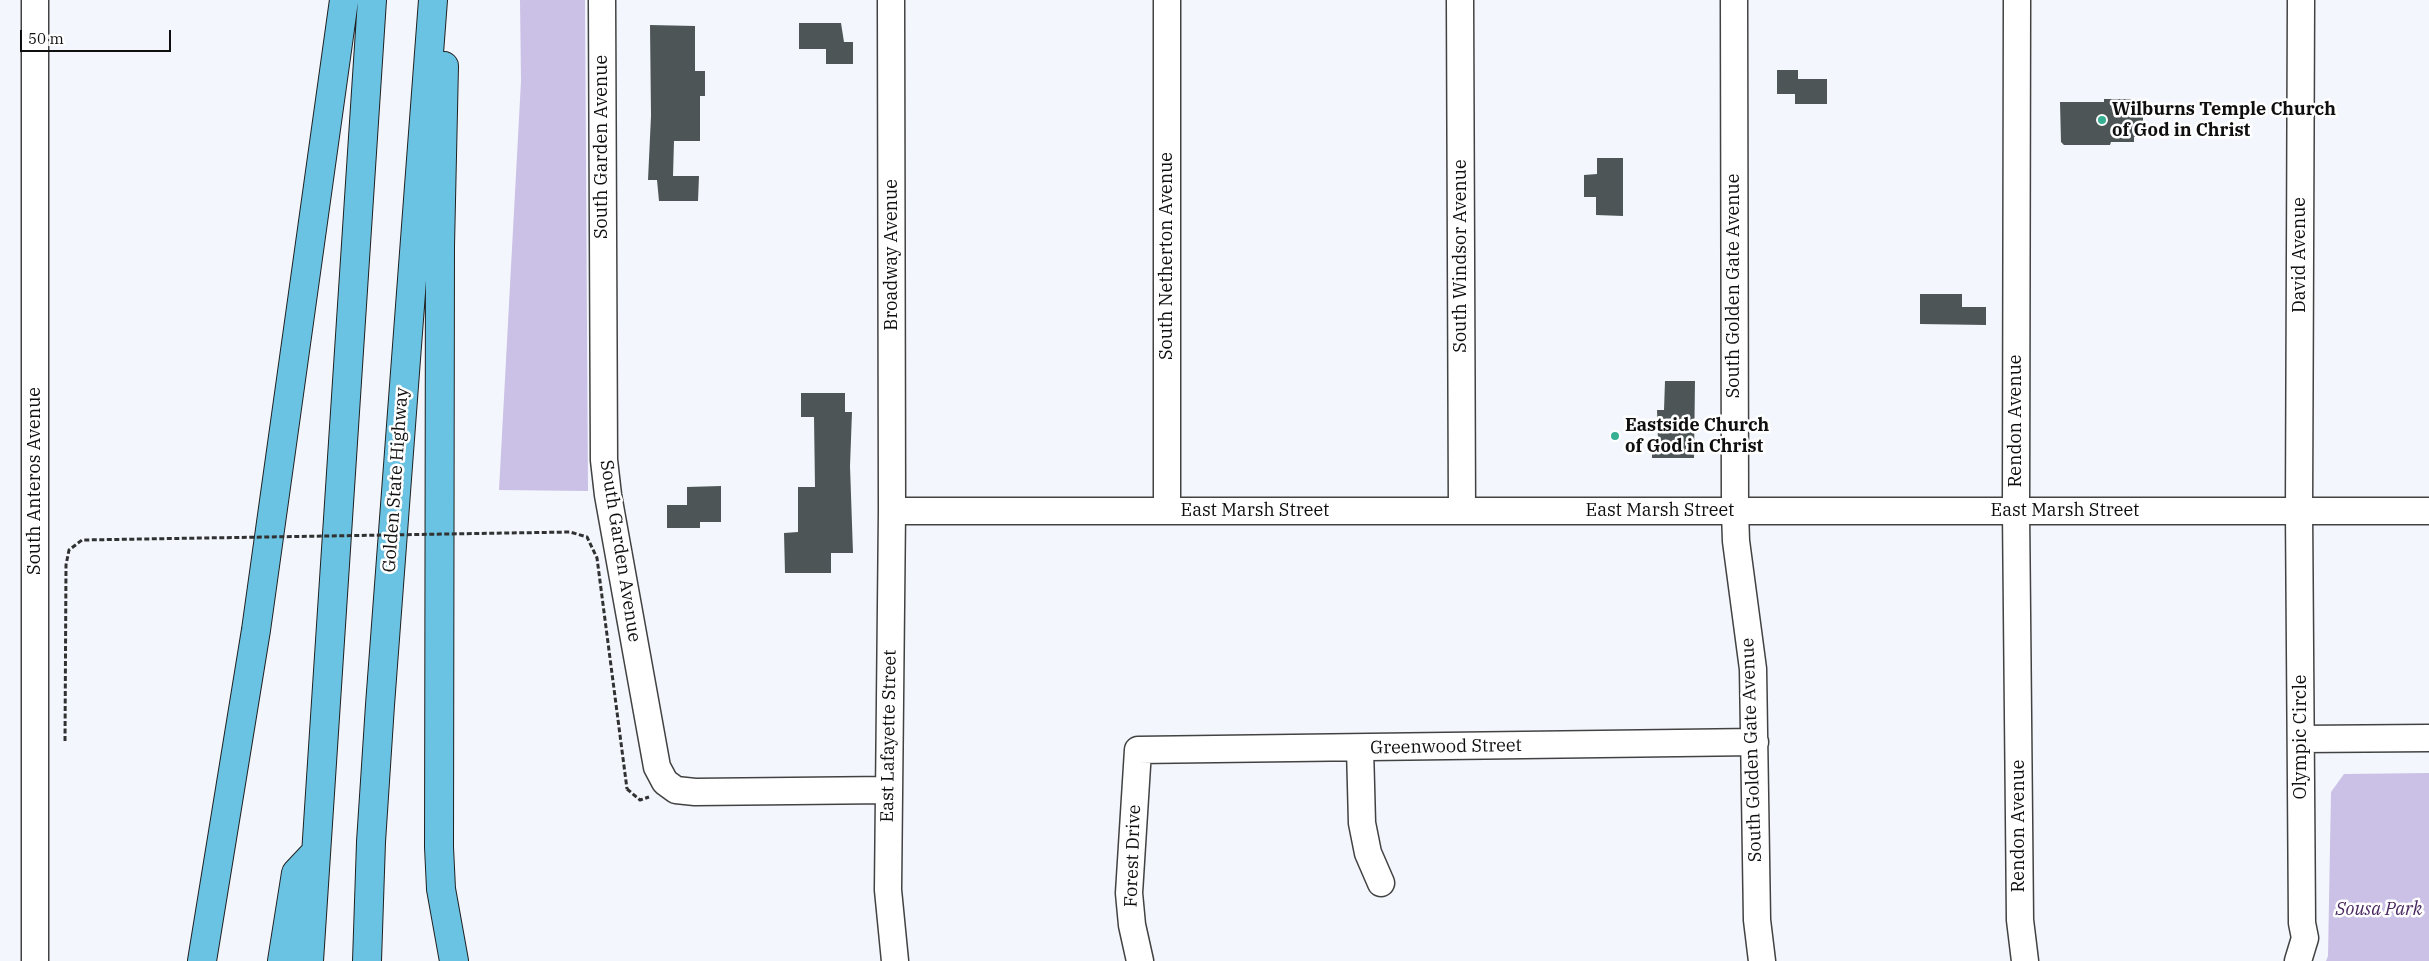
<!DOCTYPE html>
<html>
<head>
<meta charset="utf-8">
<style>
  body { margin:0 }
  #map { position:relative; width:2429px; height:961px; overflow:hidden; background:#f3f7fd; font-family:"IBM Plex Serif",serif }
  canvas { display:block }
  .scale { position:absolute; left:20px; top:30px; width:151px; height:22px; box-sizing:border-box; border:2px solid #0f0f0f; border-top:0; padding-left:6px; font-size:15px; line-height:18px; white-space:nowrap; color:#0f0f0f; -webkit-text-stroke:4px #fff; paint-order:stroke }
</style>
</head>
<body>
<div id="map">
<canvas width="2429" height="961"></canvas>
<div class="scale">50 m</div>
</div>
<script>
const ctx = document.querySelector('canvas').getContext('2d');
ctx.lineJoin = 'round';
function fill(path, color) {
  ctx.fillStyle = color;
  ctx.fill(path, 'evenodd');
}
function shape(rows) {
  const path = new Path2D();
  for (const r of rows) {
    path.moveTo(r[0], r[1]);
    for (let i = 2; i < r.length; i += 2) path.lineTo(r[i], r[i + 1]);
  }
  return path;
}
function stroke(path, color, width, dash) {
  ctx.strokeStyle = color;
  ctx.lineWidth = width;
  ctx.lineCap = dash ? 'butt' : 'round';
  ctx.setLineDash(dash || []);
  ctx.stroke(path);
}
function label(font, color, halo, rows, align = 'center') {
  ctx.font = font + ' "IBM Plex Serif",serif';
  ctx.lineWidth = 5;
  ctx.setLineDash([]);
  ctx.textBaseline = 'middle';
  ctx.strokeStyle = halo;
  ctx.fillStyle = color;
  for (const [text, x, y, turn = 0] of rows) {
    ctx.save();
    ctx.translate(x, y);
    ctx.rotate((+turn || 0) * Math.PI / 180);
    ctx.textAlign = isNaN(turn) ? turn : align;
    if (halo) ctx.strokeText(text, 0, 0);
    ctx.fillText(text, 0, 0);
    ctx.restore();
  }
}
const green = shape([
  [520,0,585,0,588,491,499,490,521,81],
  [2429,773,2429,961,2326,961,2328,956,2331,792,2344,774]
]);
const building = shape([
  [799,23,841,23,844,42,853,42,853,64,826,64,826,49,799,49],
  [650,25,695,26,695,71,705,71,705,96,700,96,700,141,674,141,673,176,699,176,698,201,659,201,657,180,648,180,651,116],
  [1777,70,1798,70,1798,79,1827,79,1827,104,1795,104,1795,94,1777,94],
  [2104,99,2143,99,2143,137,2134,137,2134,142,2111,142,2110,145,2064,145,2061,142,2060,102,2104,102],
  [1597,158,1623,158,1623,216,1596,215,1596,197,1584,197,1584,175,1597,174],
  [1920,294,1962,294,1962,307,1986,307,1986,325,1920,324],
  [1665,381,1695,381,1694,458,1652,458,1652,441,1658,441,1657,410,1664,410],
  [801,393,845,393,845,412,852,412,850,466,853,553,831,553,831,573,785,573,784,533,798,532,798,487,815,487,814,417,801,417],
  [721,486,721,522,700,522,700,528,667,528,667,505,687,505,687,487]
]);
const path = shape([
  [627,789,640,800,649,797]
]);
const minor = shape([
  [35,0,35,961],
  [602,0,604,460,608,495,657,767,665,782,676,790,695,792,889,790],
  [891,0,892,511,888,890,895,961],
  [1460,0,1462,511],
  [1734,0,1735,511,1736,541,1753,669,1757,920,1762,961],
  [2017,0,2016,511,2020,920,2025,961],
  [892,511,2429,511],
  [1167,511,1167,0],
  [2301,739,2429,738],
  [1360,748,1362,823,1368,853,1381,883],
  [1140,961,1132,925,1129,893,1138,750,1755,742],
  [2298,961,2305,938,2302,923,2299,511,2301,0]
]);
const highway = shape([
  [444,66,440,246,439,847,441,889,454,961],
  [202,961,256,630,344,0],
  [282,961,296,873,312,856],
  [309,961,372,0],
  [367,961,371,842,380,705,433,0]
]);
const pathBridge = shape([
  [65,741,66,565,69,550,82,540,570,532,587,537,597,558,627,789]
]);
const markers = [
  [2102,120,5,"#37af93"],
  [1615,436,5,"#37af93"]
];
const poiNames = [
  ["Wilburns Temple Church",2112,110],
  ["of God in Christ",2112,131],
  ["Eastside Church",1625,426],
  ["of God in Christ",1625,447]
];
const streetNames = [
  ["South Garden Avenue",602,147,-90],
  ["Broadway Avenue",892,255,-90],
  ["David Avenue",2300,255,-90],
  ["South Netherton Avenue",1167,256,-90],
  ["South Windsor Avenue",1461,256,-90],
  ["South Golden Gate Avenue",1734,286,-90],
  ["Rendon Avenue",2016,421,-90],
  ["Golden State Highway",396,480,-86],
  ["South Anteros Avenue",35,481,-90],
  ["East Marsh Street",1255,511],
  ["East Marsh Street",1660,511],
  ["East Marsh Street",2065,511],
  ["South Garden Avenue",620,551,81],
  ["East Lafayette Street",889,736,-89],
  ["Olympic Circle",2301,737,-90],
  ["Greenwood Street",1446,747,-1],
  ["South Golden Gate Avenue",1752,750,-92],
  ["Rendon Avenue",2019,826,-90],
  ["Forest Drive",1133,856,-88]
];
const parkNames = [
  ["Sousa Park",2379,910]
];
fill(green, '#cbc0e5');
fill(building, '#4d5557');
stroke(minor, '#424242', 29);
stroke(highway, '#202020', 30);
stroke(path, '#313131', 3, [5, 2.5]);
stroke(minor, '#fff', 26);
stroke(highway, '#6bc3e3', 28);
stroke(pathBridge, '#313131', 3, [5, 2.5]);
for (const [x, y, r, color] of markers) {
  const dot = new Path2D();
  dot.arc(x, y, r, 0, 2 * Math.PI);
  ctx.fillStyle = color;
  ctx.fill(dot);
  stroke(dot, '#fff', 2);
}
label('bold 18px', '#0f0f0f', '#fff', poiNames, 'left');
label('18px', '#0f0f0f', '#fff', streetNames);
label('italic 18px', '#492760', '#fff', parkNames);
</script>
</body>
</html>
